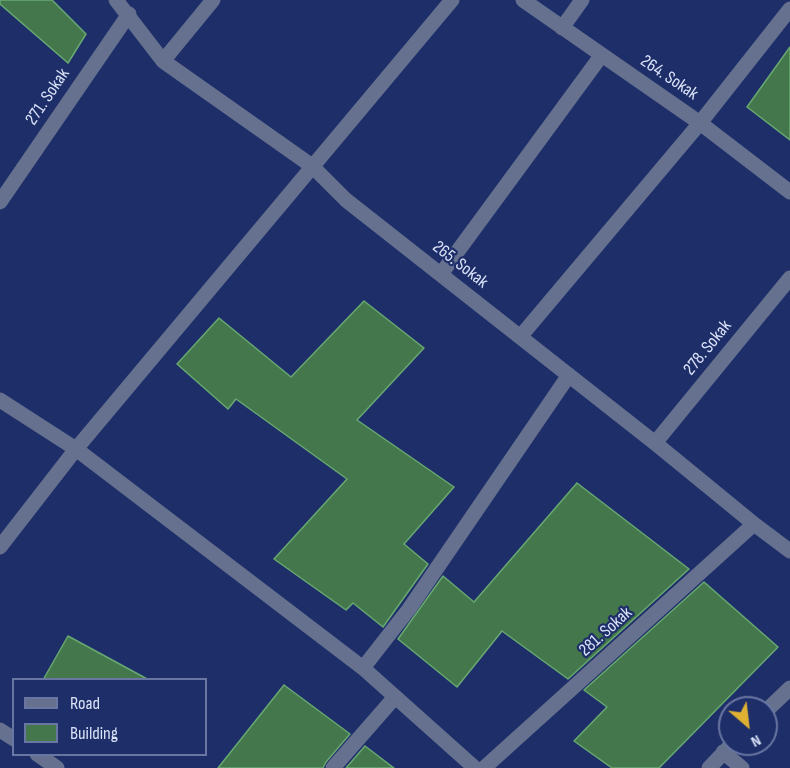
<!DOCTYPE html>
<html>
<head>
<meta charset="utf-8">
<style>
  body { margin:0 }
  #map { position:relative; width:790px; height:768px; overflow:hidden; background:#1e2e69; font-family:"Sofia Sans Condensed",sans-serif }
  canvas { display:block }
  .legend { position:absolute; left:12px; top:678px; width:195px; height:78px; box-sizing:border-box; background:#1e2e69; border:2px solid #6976a2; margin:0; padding:8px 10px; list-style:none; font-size:18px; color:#dae2f8 }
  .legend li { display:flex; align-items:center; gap:12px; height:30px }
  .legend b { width:30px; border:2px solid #6976a2 }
  .north { position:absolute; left:718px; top:696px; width:60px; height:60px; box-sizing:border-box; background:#1e2e69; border:2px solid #6976a2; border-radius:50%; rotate:152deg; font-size:16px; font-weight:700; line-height:24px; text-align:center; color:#dae2f8 }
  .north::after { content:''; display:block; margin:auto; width:21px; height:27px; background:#deb133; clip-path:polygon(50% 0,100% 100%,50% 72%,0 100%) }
</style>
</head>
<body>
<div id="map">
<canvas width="790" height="768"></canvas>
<ul class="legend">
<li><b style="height:8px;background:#65718e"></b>Road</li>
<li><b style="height:16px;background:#44774c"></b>Building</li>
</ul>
<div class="north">N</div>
</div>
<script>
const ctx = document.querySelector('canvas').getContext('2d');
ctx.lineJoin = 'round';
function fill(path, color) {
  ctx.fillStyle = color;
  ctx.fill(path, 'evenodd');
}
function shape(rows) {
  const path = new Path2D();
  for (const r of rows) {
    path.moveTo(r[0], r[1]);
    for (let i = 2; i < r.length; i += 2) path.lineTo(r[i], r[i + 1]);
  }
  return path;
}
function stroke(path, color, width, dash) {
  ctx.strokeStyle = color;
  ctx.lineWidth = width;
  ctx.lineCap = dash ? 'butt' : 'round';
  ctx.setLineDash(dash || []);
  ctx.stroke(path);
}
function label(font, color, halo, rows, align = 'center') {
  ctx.font = font + ' "Sofia Sans Condensed",sans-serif';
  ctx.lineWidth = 4.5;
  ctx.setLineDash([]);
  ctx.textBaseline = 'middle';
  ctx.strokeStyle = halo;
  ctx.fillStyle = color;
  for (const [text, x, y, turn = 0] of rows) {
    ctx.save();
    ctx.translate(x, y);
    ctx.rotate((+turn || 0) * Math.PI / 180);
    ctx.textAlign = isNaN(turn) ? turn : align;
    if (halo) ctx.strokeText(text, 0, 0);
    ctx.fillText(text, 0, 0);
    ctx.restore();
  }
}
const building = shape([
  [0,0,52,0,86,34,68,63,0,4,0,0],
  [790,47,790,140,747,107,790,47],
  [364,301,424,348,357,420,454,487,404,544,428,564,383,627,353,603,346,610,274,559,347,479,236,399,228,409,177,364,219,318,291,377,364,301],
  [577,483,689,569,568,679,502,631,457,687,398,639,443,576,474,602,577,483],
  [704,582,778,647,659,768,612,768,574,741,607,707,584,690,704,582],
  [68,636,149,680,43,680,68,636],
  [284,685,350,734,326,762,323,768,218,768,284,685],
  [365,746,394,768,346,768,365,746]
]);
const minor = shape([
  [116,0,163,61,312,166,346,200,655,443,754,524,790,551],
  [523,0,700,123,790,192],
  [562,28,582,0],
  [163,61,213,0],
  [0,202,129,14],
  [441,274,601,56],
  [520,337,700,123,790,9],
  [0,400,76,449,363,668],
  [655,443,790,278],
  [0,547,76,449,452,0],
  [766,711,790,688],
  [0,730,14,739],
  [723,752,742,768],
  [37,754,57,768],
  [333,768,395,697],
  [475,768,363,668,409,609,569,375],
  [484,768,754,524],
  [709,768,732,744]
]);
const streetNames = [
  ["264. Sokak",669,78,34],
  ["271. Sokak",48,97,-56],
  ["265. Sokak",460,265,38],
  ["278. Sokak",708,348,-51],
  ["281. Sokak",606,632,-42]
];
fill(building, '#44774c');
stroke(building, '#68a972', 1.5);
stroke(minor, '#65718e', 15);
label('18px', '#dae2f8', '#1e2e69', streetNames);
</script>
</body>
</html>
